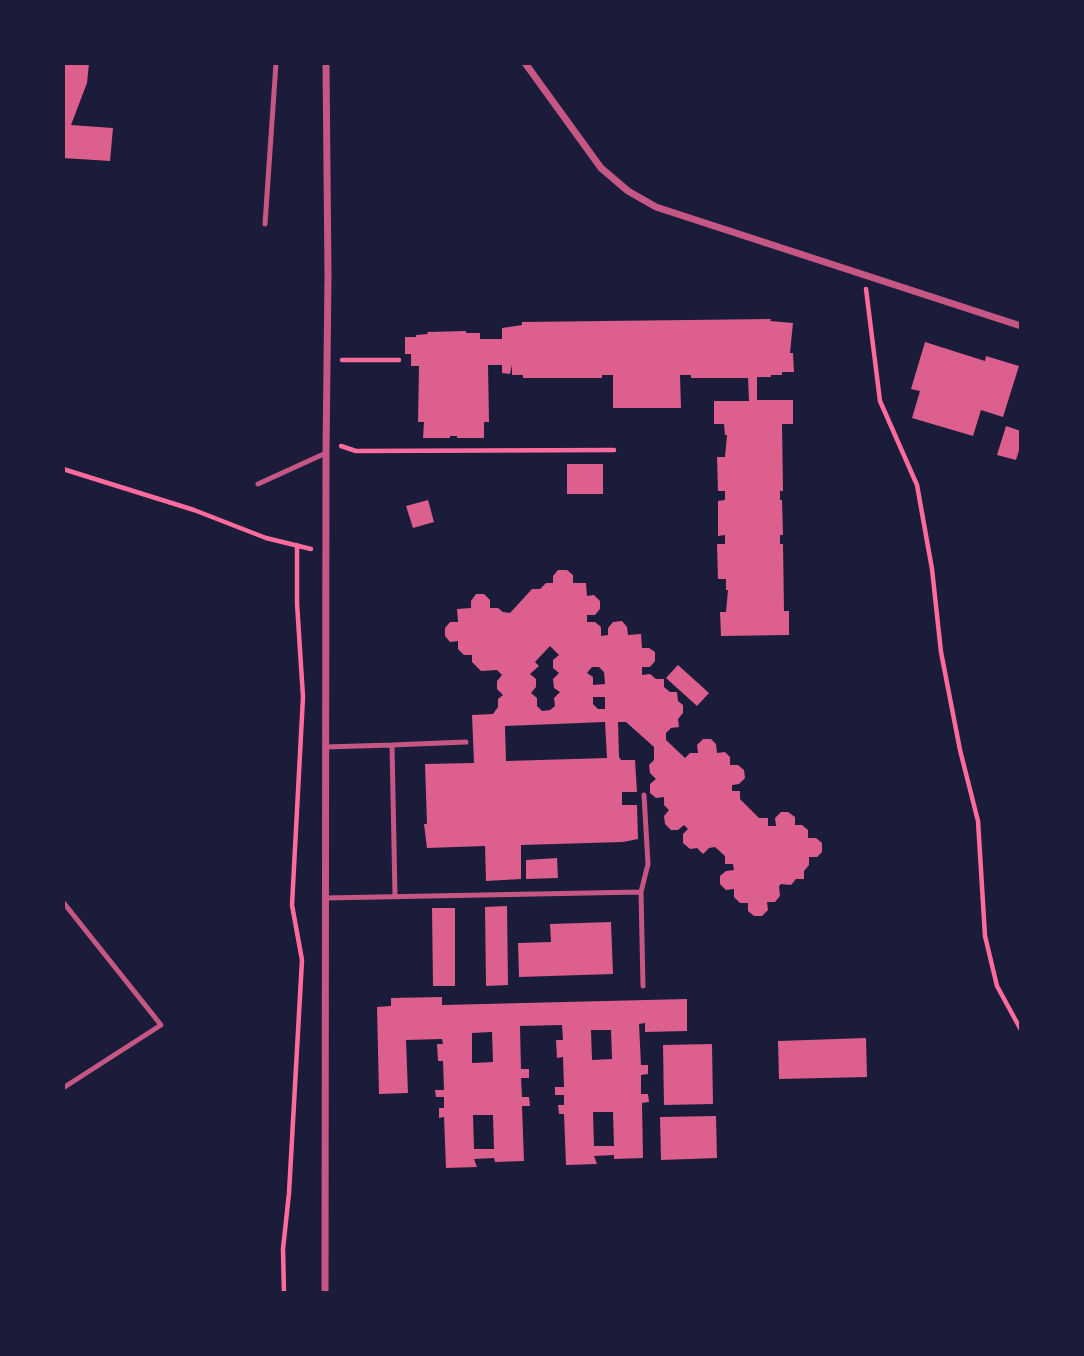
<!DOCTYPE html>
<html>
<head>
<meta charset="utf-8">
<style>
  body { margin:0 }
  #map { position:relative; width:1084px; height:1356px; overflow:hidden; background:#1b1b3a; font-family:Barlow,sans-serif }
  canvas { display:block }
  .frame { position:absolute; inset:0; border:65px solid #1b1b3a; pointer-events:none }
</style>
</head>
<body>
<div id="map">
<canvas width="1084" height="1356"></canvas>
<div class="frame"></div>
</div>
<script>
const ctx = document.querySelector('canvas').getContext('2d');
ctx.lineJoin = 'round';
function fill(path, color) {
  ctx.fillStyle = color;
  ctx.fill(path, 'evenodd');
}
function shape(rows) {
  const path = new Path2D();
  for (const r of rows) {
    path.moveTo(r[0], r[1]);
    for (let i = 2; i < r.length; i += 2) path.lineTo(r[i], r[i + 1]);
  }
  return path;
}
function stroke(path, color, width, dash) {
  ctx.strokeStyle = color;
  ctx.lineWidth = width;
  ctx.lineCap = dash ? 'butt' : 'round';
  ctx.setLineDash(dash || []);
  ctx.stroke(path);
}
const building = shape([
  [63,63,89,63,87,83,71,125,113,128,110,161,63,158],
  [771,319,770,321,793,323,790,353,793,353,794,372,782,372,782,375,771,375,771,377,757,377,757,400,793,400,793,424,782,424,783,491,780,491,780,500,782,500,783,535,780,535,780,544,783,544,784,611,789,611,789,635,721,636,720,612,726,612,728,590,726,590,726,579,718,579,717,544,725,544,725,535,718,536,718,501,725,500,725,491,718,491,717,457,725,457,727,435,725,435,724,424,714,424,714,401,749,401,748,378,691,378,691,375,680,375,681,408,613,408,613,375,602,375,602,378,523,378,523,375,512,375,512,365,510,374,502,373,502,365,488,365,489,422,484,422,484,438,457,438,457,436,450,436,450,438,423,438,424,422,418,422,419,366,411,366,411,354,405,354,405,337,416,337,416,335,428,334,427,332,466,331,466,333,480,333,480,339,502,339,502,328,522,325,522,322],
  [925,342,985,361,986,356,1019,366,1003,417,981,410,973,436,912,418,920,391,911,389],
  [1006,426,1021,431,1021,444,1016,460,997,455],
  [567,464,603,464,603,494,567,494],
  [428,500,434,522,413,528,406,506],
  [558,570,567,570,573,575,573,583,586,583,587,596,594,595,600,601,600,609,595,615,587,615,587,622,595,622,601,627,601,636,608,635,608,628,613,622,622,621,627,627,628,635,641,634,642,648,649,648,655,652,655,661,650,667,642,667,642,675,650,674,656,679,664,679,664,687,670,692,677,692,678,701,683,705,683,713,678,719,679,727,671,728,666,733,666,740,685,758,690,753,698,753,697,745,703,739,711,739,716,744,717,753,725,752,730,757,730,765,738,765,744,770,745,778,739,784,732,785,732,791,740,791,740,799,759,818,768,818,768,826,776,826,775,818,781,812,788,812,795,817,795,825,802,825,808,830,808,838,816,838,822,843,822,852,817,857,809,857,809,865,804,871,804,879,796,879,791,885,781,884,779,886,780,896,775,902,767,902,768,910,762,916,754,916,748,911,748,903,740,903,734,897,734,889,726,890,720,884,720,876,726,871,734,870,733,864,725,864,725,856,715,847,709,848,703,854,697,848,690,849,683,843,683,834,688,829,684,825,678,830,671,830,665,824,664,816,669,810,664,805,664,797,656,798,650,793,650,784,656,779,650,773,649,765,654,760,654,747,626,722,618,722,619,757,621,760,635,760,637,792,622,792,622,805,637,805,638,839,623,842,521,845,521,879,486,881,485,846,427,848,424,824,427,824,425,764,474,763,472,715,493,714,498,707,498,699,503,695,497,689,497,681,502,675,497,670,481,671,472,662,472,655,464,655,458,649,458,641,450,642,445,636,445,628,450,622,458,622,457,609,471,608,471,601,476,594,484,594,490,600,490,608,498,608,503,612,510,613,532,589,540,589,546,583,553,583,553,576],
  [550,646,559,655,553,660,553,668,559,673,553,679,554,688,560,692,554,698,555,706,550,710,542,711,537,706,537,698,531,693,536,687,536,679,530,674,539,666,535,662],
  [592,667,599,667,604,672,605,684,593,685,593,677,587,673],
  [593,697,605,697,605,709,598,709,593,704],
  [605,722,607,758,506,761,505,726],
  [678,665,709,693,697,706,666,678],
  [557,858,558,878,526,879,526,860],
  [507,906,508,985,486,986,485,907],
  [432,908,455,908,455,986,433,986],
  [611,922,613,974,519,977,518,943,551,942,550,924],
  [442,997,442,1005,687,999,687,1031,645,1032,645,1023,639,1024,641,1065,648,1065,648,1074,641,1075,641,1094,648,1094,649,1102,642,1103,643,1158,614,1159,614,1155,594,1156,597,1164,566,1165,564,1114,559,1114,558,1105,564,1105,564,1095,555,1095,555,1087,564,1087,563,1057,557,1058,556,1040,563,1040,562,1025,520,1026,521,1069,529,1069,529,1078,521,1078,522,1097,529,1097,530,1106,522,1106,524,1161,495,1162,494,1158,474,1159,477,1167,446,1168,444,1117,439,1118,439,1108,444,1108,444,1097,436,1097,435,1090,444,1090,443,1061,438,1061,437,1044,443,1044,442,1039,406,1040,408,1093,379,1094,377,1007,391,1006,391,998],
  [591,1030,611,1030,612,1059,592,1060],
  [492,1032,493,1062,472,1063,472,1033],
  [593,1112,613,1112,614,1146,594,1146],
  [473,1115,493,1115,494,1149,474,1149],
  [866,1038,867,1077,779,1079,778,1041],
  [712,1044,713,1104,664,1105,663,1045],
  [716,1116,717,1158,661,1160,660,1117]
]);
const path = shape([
  [866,289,880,401,917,485,932,569,941,652,960,750,978,821,985,936,997,986,1021,1030],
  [342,360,399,360],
  [341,446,356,451,614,450],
  [63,469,194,510,266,538,311,549],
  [284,1293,283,1249,289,1193,302,960,292,905,303,697,297,603,297,545]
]);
const service = shape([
  [265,224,276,63],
  [258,484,326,453],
  [392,745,466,742],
  [325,747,392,745,395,896],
  [641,892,648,864,644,795],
  [325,898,641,892,643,986],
  [63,902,161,1025,63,1088]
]);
const minor = shape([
  [525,63,601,168,628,191,656,207,1021,326],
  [325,1293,326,453,328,276,326,63]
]);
fill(building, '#dd5f8e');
stroke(path, '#ff6b9d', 4.5);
stroke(service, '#c65784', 5);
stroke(minor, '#c65784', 7);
</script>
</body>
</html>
